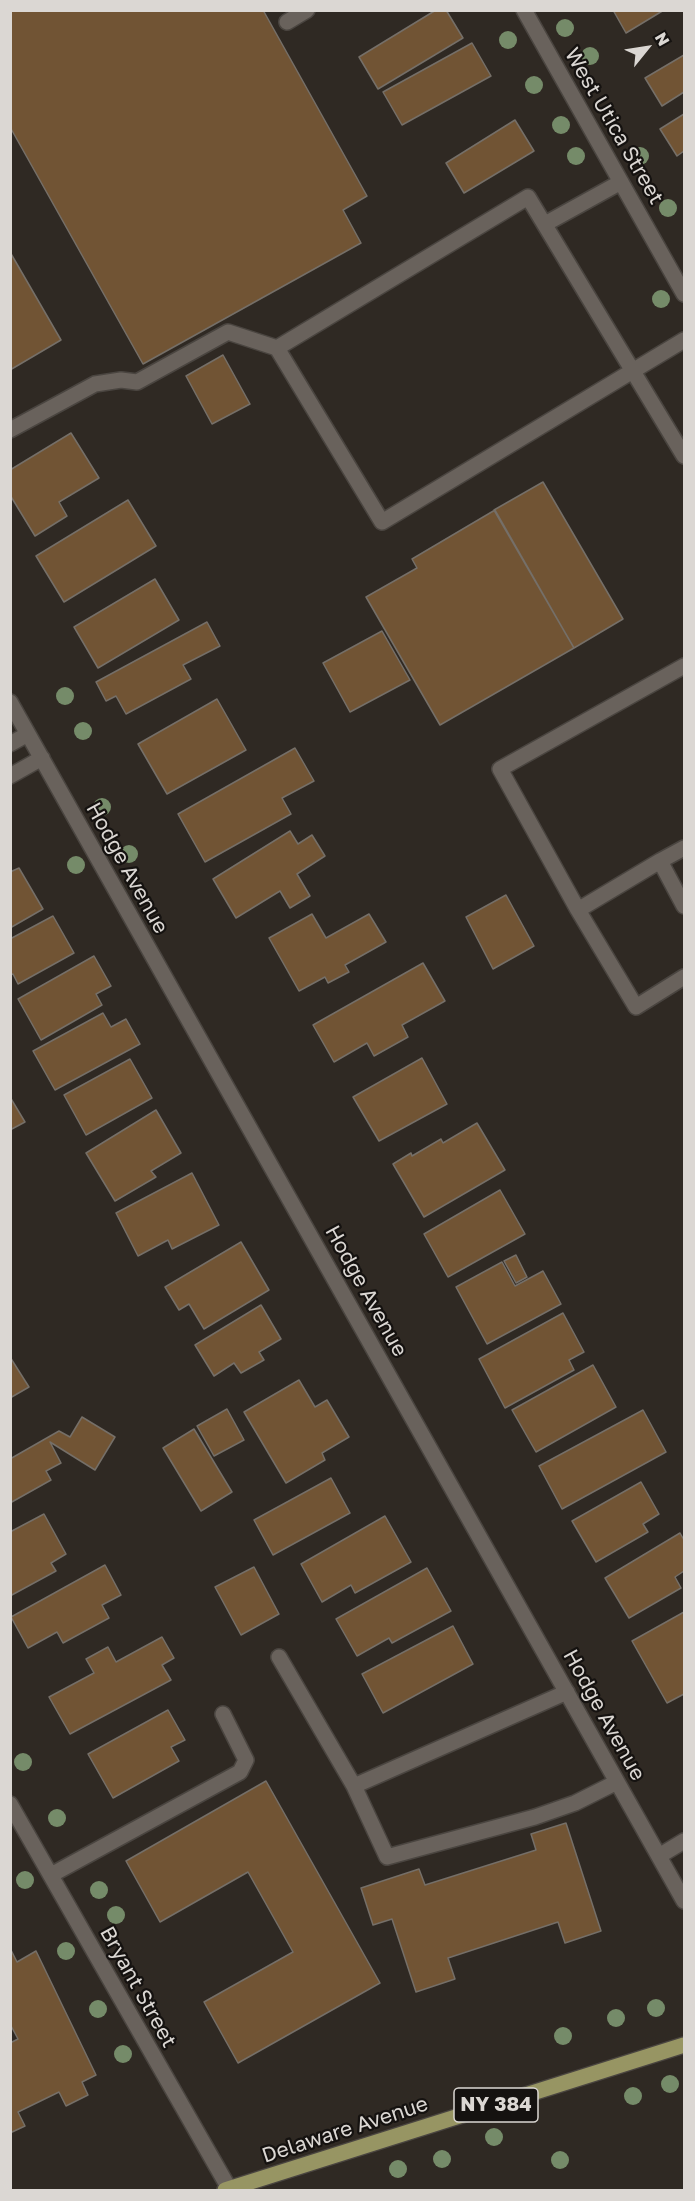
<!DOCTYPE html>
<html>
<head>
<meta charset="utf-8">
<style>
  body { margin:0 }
  #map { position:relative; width:695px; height:2201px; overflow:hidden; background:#2f2923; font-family:"Golos Text",sans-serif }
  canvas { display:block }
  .frame { position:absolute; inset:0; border:12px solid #dbd7d3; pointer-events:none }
  .north { position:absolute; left:617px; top:18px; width:60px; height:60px; -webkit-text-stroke:4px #151210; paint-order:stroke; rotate:60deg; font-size:16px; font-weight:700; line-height:24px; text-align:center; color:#dbd7d3 }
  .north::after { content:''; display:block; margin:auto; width:21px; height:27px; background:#dbd7d3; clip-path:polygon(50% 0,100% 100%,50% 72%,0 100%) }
</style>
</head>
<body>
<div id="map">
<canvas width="695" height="2201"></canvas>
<div class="frame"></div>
<div class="north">N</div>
</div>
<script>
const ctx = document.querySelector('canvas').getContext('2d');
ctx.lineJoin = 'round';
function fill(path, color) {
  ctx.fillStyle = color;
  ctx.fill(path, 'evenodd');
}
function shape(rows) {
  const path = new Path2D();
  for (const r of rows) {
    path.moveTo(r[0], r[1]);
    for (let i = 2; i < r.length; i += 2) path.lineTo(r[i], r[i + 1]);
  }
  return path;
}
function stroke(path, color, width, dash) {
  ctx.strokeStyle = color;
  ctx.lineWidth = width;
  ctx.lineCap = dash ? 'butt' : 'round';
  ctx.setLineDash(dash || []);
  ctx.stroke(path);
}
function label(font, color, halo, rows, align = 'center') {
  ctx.font = font + ' "Golos Text",sans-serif';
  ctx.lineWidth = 4.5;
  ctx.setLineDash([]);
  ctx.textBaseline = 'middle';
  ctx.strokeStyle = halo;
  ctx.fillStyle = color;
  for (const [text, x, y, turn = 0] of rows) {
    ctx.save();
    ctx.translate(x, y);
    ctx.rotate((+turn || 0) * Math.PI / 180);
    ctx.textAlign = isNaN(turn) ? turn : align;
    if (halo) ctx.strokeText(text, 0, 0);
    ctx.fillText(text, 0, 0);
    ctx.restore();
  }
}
const building = shape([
  [10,10,263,10,367,196,343,210,361,243,143,364,10,127,10,10],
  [436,10,446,10,463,38,378,89,359,57,436,10],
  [613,10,664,10,626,33,613,10],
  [472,43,491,76,402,125,383,92,472,43],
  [684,55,684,92,662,106,645,78,684,55],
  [684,114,684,151,677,156,660,129,684,114],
  [515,120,534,151,464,193,446,163,515,120],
  [10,252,61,340,10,370,10,252],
  [223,355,250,404,212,424,186,376,223,355],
  [71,433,99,478,59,502,67,516,35,536,10,495,10,470,71,433],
  [543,482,623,619,574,648,494,510,543,482],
  [128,500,156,546,64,602,36,556,128,500],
  [495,510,574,648,440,725,366,597,417,568,412,559,495,510],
  [155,579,179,620,98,668,74,627,155,579],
  [207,622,220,646,183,665,191,679,126,714,116,696,106,701,96,682,207,622],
  [382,631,410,680,350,712,323,663,382,631],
  [217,699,246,750,167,794,138,744,217,699],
  [295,748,314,781,282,798,291,814,205,862,178,814,295,748],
  [290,831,298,844,312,835,325,856,297,874,310,896,290,908,280,891,236,918,213,879,290,831],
  [19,868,43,909,10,928,10,872,19,868],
  [506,895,534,946,493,969,466,917,506,895],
  [312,914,326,938,369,914,386,942,345,965,349,972,328,983,325,977,299,991,269,938,312,914],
  [53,916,74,953,18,984,13,974,10,975,10,939,53,916],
  [94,956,111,986,96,994,102,1005,41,1040,18,999,94,956],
  [423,963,445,1001,402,1025,408,1037,374,1056,367,1043,334,1062,313,1025,423,963],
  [103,1013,111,1027,126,1019,140,1044,55,1090,33,1051,103,1013],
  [422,1058,447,1104,379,1141,353,1097,422,1058],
  [130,1059,152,1098,86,1135,64,1095,130,1059],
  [10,1097,25,1122,10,1130,10,1097],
  [156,1110,181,1153,151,1171,156,1177,115,1201,86,1153,156,1110],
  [477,1123,505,1170,424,1217,393,1164,411,1153,412,1156,441,1139,443,1143,477,1123],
  [192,1173,219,1225,172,1249,168,1240,138,1256,116,1213,192,1173],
  [500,1190,525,1234,448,1277,424,1234,500,1190],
  [241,1242,269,1290,204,1329,189,1304,179,1310,165,1287,241,1242],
  [516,1255,527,1277,516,1283,504,1261,516,1255],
  [502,1262,515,1286,543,1271,561,1304,487,1344,456,1287,502,1262],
  [261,1305,281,1339,259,1352,264,1360,241,1373,234,1363,214,1376,195,1345,261,1305],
  [563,1313,584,1352,569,1360,574,1370,505,1408,479,1359,563,1313],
  [10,1357,29,1387,10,1398,10,1357],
  [593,1365,616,1407,536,1452,512,1410,593,1365],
  [299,1380,315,1407,327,1400,349,1437,322,1453,325,1460,286,1483,244,1412,299,1380],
  [227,1409,244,1440,214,1456,197,1426,227,1409],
  [643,1410,666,1452,562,1509,539,1466,643,1410],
  [82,1417,115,1437,95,1470,50,1442,61,1463,46,1471,51,1480,10,1503,10,1459,59,1431,70,1437,82,1417],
  [194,1429,232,1492,201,1511,163,1448,194,1429],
  [331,1478,350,1513,273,1555,254,1520,331,1478],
  [641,1482,659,1514,643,1524,648,1532,596,1562,572,1521,641,1482],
  [44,1514,66,1554,51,1563,56,1571,10,1596,10,1532,44,1514],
  [385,1516,411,1562,355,1593,351,1585,322,1602,301,1564,385,1516],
  [680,1533,684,1540,684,1571,675,1577,681,1588,629,1618,605,1578,680,1533],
  [105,1565,121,1595,102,1605,109,1618,63,1643,57,1632,28,1648,11,1617,105,1565],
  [254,1567,279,1614,241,1635,215,1587,254,1567],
  [427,1568,451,1611,392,1643,389,1638,357,1656,336,1619,427,1568],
  [684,1612,684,1694,667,1703,632,1641,684,1612],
  [453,1626,473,1664,383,1713,362,1674,453,1626],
  [162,1637,174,1658,162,1665,171,1680,70,1734,49,1697,94,1673,86,1659,108,1647,116,1662,162,1637],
  [168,1710,185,1740,171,1747,179,1761,113,1798,88,1754,168,1710],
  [266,1781,380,1983,238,2063,204,2002,293,1952,248,1872,160,1922,126,1861,266,1781],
  [566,1823,601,1931,565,1943,558,1922,448,1958,455,1979,416,1992,392,1919,373,1925,361,1888,419,1869,425,1885,536,1850,531,1834,566,1823],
  [10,1948,17,1962,36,1951,96,2075,82,2082,88,2095,66,2106,59,2092,18,2112,25,2126,10,2133,10,2043,18,2039,10,2024,10,1948]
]);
const minor = shape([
  [524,10,684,294],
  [287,22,307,10],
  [545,224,621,182],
  [277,348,528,197,684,456],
  [10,430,95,384,121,380,137,382,228,332,277,348,382,522,684,340],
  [10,702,684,1901],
  [10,744,28,734],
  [10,776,42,758],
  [684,848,660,861,684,906],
  [660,861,578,910,500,769,684,666],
  [578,910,636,1007,684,977],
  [279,1657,354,1786,387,1857,535,1817,575,1803,617,1782],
  [354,1786,567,1692],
  [10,1804,230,2190],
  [659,1856,684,1841],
  [51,1875,240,1772,246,1760,223,1714]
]);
const major = shape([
  [225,2190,684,2045]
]);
const trees = [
  [565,28],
  [508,40],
  [590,56],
  [534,85],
  [561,125],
  [576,156],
  [640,156],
  [668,208],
  [661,299],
  [65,696],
  [83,731],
  [102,807],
  [129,854],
  [76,865],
  [23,1762],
  [57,1818],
  [25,1880],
  [99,1890],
  [116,1915],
  [66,1951],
  [656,2008],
  [98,2009],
  [616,2018],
  [563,2036],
  [123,2054],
  [670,2084],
  [633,2096],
  [494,2137],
  [442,2159],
  [560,2160],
  [398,2169]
];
const shields = [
  [496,2105,84]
];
const shieldNames = [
  ["NY 384",496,2105]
];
const streetNames = [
  ["West Utica Street",614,126,60],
  ["Hodge Avenue",127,868,61],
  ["Hodge Avenue",366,1291,61],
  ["Hodge Avenue",604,1715,61],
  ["Bryant Street",138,1987,61],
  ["Delaware Avenue",345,2130,-18]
];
fill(building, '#715434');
stroke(building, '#756f68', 1.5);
stroke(minor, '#4a4540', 18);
stroke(major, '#4a4540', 18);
stroke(minor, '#69625c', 15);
stroke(major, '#979563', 15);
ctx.fillStyle = '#758b69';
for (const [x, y] of trees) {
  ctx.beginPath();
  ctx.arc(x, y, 9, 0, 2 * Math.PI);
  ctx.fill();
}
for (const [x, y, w] of shields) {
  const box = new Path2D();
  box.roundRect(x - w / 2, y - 17, w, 34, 4.5);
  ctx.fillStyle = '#151210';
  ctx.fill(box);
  stroke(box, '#dbd7d3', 1.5);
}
label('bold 20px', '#dbd7d3', null, shieldNames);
label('21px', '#dbd7d3', '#151210', streetNames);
</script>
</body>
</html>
